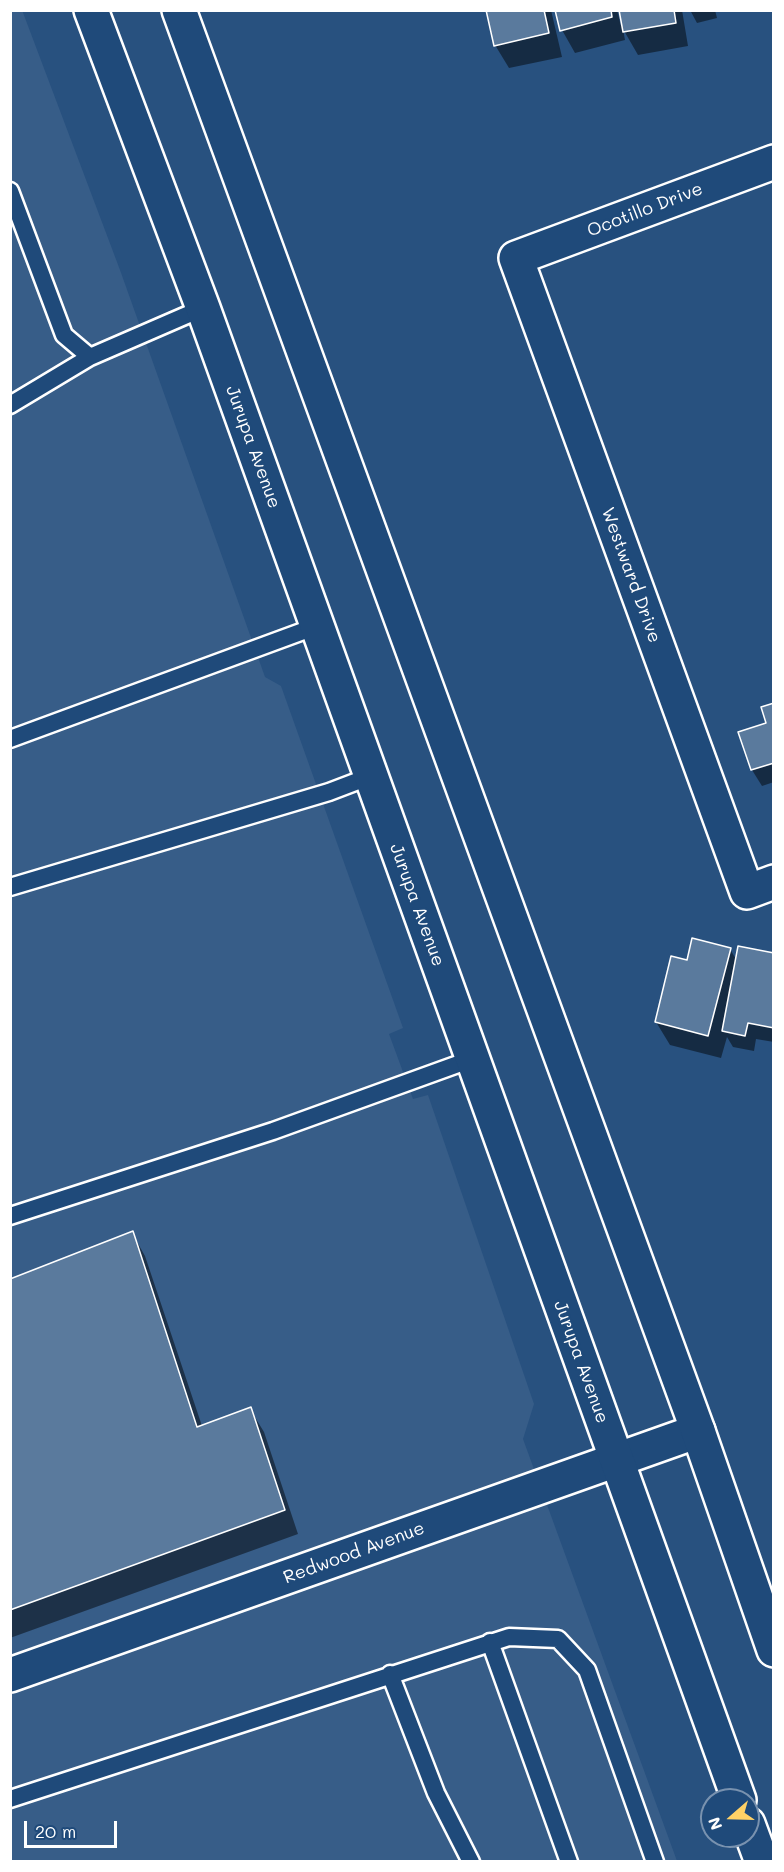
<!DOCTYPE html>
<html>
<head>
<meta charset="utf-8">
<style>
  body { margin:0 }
  #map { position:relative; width:784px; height:1872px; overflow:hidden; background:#28517f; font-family:Mali,sans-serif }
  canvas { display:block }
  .frame { position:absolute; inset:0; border:12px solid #fff; pointer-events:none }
  .north { position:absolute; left:700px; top:1788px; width:60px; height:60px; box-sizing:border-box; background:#1f4a7a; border:2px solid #7992af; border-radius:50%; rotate:250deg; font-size:16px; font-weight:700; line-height:24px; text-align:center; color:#fff }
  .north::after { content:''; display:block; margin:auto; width:21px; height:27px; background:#ffd166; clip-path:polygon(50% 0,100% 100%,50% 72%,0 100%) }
  .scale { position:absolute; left:24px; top:1821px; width:93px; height:27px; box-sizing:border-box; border:3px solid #fff; border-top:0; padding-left:8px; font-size:18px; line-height:21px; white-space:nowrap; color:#fff; -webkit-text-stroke:4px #1f4a7a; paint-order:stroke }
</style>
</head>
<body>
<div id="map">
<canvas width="784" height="1872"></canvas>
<div class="frame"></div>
<div class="north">N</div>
<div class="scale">20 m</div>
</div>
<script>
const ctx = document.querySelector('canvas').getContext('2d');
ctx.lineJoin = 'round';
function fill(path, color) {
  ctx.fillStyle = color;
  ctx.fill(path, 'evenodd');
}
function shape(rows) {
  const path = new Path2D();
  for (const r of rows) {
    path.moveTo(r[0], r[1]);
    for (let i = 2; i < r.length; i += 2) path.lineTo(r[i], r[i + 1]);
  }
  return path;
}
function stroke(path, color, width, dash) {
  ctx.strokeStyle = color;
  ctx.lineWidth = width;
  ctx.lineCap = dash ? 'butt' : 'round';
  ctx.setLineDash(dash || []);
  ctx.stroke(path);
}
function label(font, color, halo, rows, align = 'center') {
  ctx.font = font + ' Mali,sans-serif';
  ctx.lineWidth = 4.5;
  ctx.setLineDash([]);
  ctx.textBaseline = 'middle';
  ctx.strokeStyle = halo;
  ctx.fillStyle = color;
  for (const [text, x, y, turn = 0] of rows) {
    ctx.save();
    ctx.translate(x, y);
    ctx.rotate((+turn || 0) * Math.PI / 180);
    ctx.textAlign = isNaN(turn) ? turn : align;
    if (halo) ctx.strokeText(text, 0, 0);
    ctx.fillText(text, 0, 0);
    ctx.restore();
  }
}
const built = shape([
  [22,10,120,270,265,677,281,686,403,1028,389,1034,413,1099,428,1095,534,1404,523,1439,677,1861,11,1862,10,11]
]);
const shadow = shape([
  [487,10,551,10,562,57,509,68,495,45],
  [556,10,617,10,621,26,623,26,621,10,682,10,688,46,638,55,623,29,625,40,575,53,562,30],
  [690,10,715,10,717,18,697,23],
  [774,704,774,782,762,786,752,770,740,733,768,724],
  [730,949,737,961,774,955,774,1042,756,1039,754,1051,733,1047,727,1037,721,1058,670,1045,656,1022,688,962],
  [132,1233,145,1256,202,1426,250,1409,264,1432,298,1534,10,1638,10,1280]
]);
const building = shape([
  [486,10,544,10,549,33,494,46,486,10],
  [555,10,611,10,612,17,560,31,555,10],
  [619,10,674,10,676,23,623,32,619,10],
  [774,703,774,763,751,770,738,732,766,723,761,707,774,703],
  [692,938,731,948,708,1036,655,1022,671,956,687,960,692,938],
  [738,946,774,953,774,1028,748,1023,745,1036,722,1031,738,946],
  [133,1231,197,1427,251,1407,285,1510,10,1610,10,1279,133,1231]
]);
const lane = shape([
  [10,191,64,335,90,357,203,308],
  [10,405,90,357],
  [10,739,317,626],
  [10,887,329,792,371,776],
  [10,1216,273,1131,472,1059],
  [490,1642,569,1862],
  [390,1674,436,1793,471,1862],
  [10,1799,509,1637,558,1639,587,1670,655,1862]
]);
const street = shape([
  [774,162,516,258,747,892,774,882],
  [10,1675,698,1431]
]);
const primary = shape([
  [91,10,203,308,739,1800],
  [179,10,698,1431,774,1650],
  [748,1824,762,1862]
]);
const streetNames = [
  ["Ocotillo Drive",645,210,-21],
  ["Jurupa Avenue",253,447,70],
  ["Westward Drive",631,575,70],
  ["Jurupa Avenue",417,905,70],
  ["Jurupa Avenue",581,1362,70],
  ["Redwood Avenue",354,1553,-20]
];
fill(built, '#375d88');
fill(shadow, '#0007');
fill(building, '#5a7a9d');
stroke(building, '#fff', 1.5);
stroke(lane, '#fff', 21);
stroke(street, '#fff', 38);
stroke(primary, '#fff', 38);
stroke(lane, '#1f4a7a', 16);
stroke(street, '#1f4a7a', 33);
stroke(primary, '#1f4a7a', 33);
label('18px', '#fff', '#1f4a7a', streetNames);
</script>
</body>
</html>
